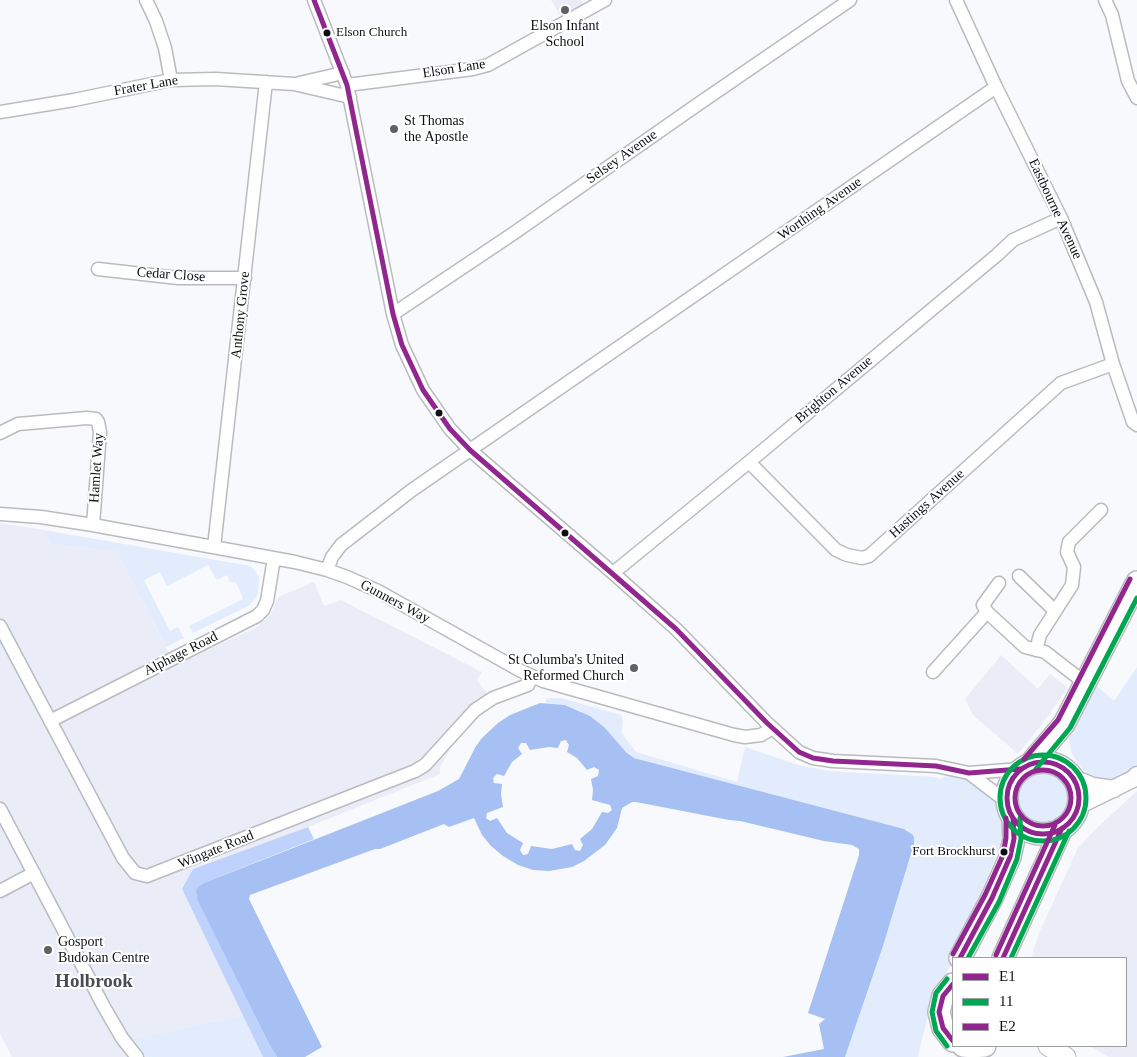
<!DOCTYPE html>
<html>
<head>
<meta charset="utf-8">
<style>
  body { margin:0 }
  #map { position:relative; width:1137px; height:1057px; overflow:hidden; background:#f7f9fc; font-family:"Times New Roman",serif }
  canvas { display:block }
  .legend { position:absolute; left:952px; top:957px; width:175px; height:90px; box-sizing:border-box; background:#fff; border:1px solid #9e9fa1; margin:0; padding:6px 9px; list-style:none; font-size:15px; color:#0d0f13 }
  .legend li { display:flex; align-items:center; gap:10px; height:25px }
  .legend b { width:25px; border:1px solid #9e9fa1 }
</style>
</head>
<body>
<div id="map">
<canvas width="1137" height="1057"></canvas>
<ul class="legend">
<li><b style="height:6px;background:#91268e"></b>E1</li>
<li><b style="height:6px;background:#00a651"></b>11</li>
<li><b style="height:6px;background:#91268e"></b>E2</li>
</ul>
</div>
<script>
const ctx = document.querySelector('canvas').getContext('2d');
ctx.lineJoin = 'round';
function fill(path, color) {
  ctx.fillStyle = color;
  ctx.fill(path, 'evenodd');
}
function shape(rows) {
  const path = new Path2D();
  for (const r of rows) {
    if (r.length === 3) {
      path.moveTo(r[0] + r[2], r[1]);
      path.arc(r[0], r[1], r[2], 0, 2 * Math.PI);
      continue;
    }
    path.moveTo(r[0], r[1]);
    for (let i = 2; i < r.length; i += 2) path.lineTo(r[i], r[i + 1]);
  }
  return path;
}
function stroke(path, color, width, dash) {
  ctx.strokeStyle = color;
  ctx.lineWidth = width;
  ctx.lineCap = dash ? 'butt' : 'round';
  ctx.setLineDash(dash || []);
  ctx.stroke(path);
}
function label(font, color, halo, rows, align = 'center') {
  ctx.font = font + ' "Times New Roman",serif';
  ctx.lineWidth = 4;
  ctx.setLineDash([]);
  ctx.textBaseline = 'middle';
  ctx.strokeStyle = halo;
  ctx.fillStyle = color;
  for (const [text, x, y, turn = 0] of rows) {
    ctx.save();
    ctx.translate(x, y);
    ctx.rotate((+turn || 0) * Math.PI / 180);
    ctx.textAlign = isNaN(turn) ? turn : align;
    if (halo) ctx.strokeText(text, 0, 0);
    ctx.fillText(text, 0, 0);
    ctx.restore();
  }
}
const built = shape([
  [551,0,581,0,584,4,561,17],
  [0,523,44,530,51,544,117,552,175,665,255,628,270,615,278,597,314,582,324,606,341,600,482,672,477,680,495,705,468,725,456,739,440,767,440,774,308,827,193,869,182,889,243,1015,133,1039,148,1057,12,1057,0,1034],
  [1001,655,1038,689,1050,674,1068,688,1039,728,1018,754,973,715,965,699],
  [1137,791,1137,1057,1109,1057,1090,1046,1126,1046,1126,958,1031,958,1039,933,1078,848,1098,827]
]);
const green = shape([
  [44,530,250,566,254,569,259,577,258,593,256,598,250,605,193,633,189,626,243,599,236,582,230,582,227,575,217,580,208,565,167,586,160,572,144,580,170,631,178,627,184,638,166,647,117,552,51,544],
  [1137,667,1137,767,1133,771,1109,782,1094,779,1086,774,1072,754,1068,737,1075,717,1096,685,1114,701],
  [550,698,561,698,621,715,623,722,621,732,636,752,737,782,745,747,798,765,829,771,935,777,941,779,950,774,968,780,984,789,994,800,1003,816,1006,834,989,873,988,891,933,1000,922,1038,918,1057,845,1057,883,946,914,845,914,838,907,830,634,758,579,710,565,705,546,703,546,699],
  [1043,798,26],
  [243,1015,263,1057,148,1057,133,1039]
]);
const forest = shape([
  [308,827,314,839,204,883,201,885,196,895,269,1044,277,1057,263,1057,182,889,193,869]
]);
const water = shape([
  [540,703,565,705,590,716,604,727,626,752,634,758,904,829,913,835,914,838,914,844,883,946,845,1057,783,1057,824,1049,819,1024,825,1019,808,1013,859,855,859,849,852,845,824,841,740,821,729,820,636,802,632,802,622,808,617,828,605,845,584,861,572,867,549,871,533,870,518,865,503,856,491,846,482,835,474,818,449,827,444,824,380,849,375,849,250,895,249,899,322,1047,305,1057,277,1057,269,1044,197,899,196,891,198,887,204,883,438,791,459,779,476,746,482,738,498,723,510,715],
  [566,740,569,745,567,752,577,758,587,770,594,767,599,770,598,776,591,779,593,790,592,800,610,805,612,810,608,813,602,812,592,829,580,839,583,845,580,851,575,850,572,844,552,849,531,846,528,854,523,855,520,850,523,843,507,833,497,818,490,821,486,818,487,813,503,807,501,794,502,784,494,783,493,778,497,774,504,776,512,762,522,754,518,748,521,743,526,743,530,750,549,747,558,748,561,741]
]);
const minor = shape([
  [146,0,156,21,165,48,171,80],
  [314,0,347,85,393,314,402,345,423,390,450,429,470,450,613,573,676,629,767,723,799,752,813,758,833,761,936,766,969,773,1020,769],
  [956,0,996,87,1061,218,1096,302,1113,364,1133,422,1137,425],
  [1105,0,1112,15,1128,81,1137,98],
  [299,83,343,73],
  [347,85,473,69,488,65,605,0],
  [0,112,74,100,171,80,216,79,294,84,350,97],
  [98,269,178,278,245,278],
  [393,314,514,233,694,107,850,0],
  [0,433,18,424,87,418,96,419,98,422,100,432,93,525],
  [749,462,836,550,847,555,862,558,869,556,1061,383,1113,364],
  [0,514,41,517,93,525,295,562,327,570,347,577,378,591,521,671,543,681,734,735,745,737,761,735,773,728],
  [214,547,266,82],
  [327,570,332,557,341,545,412,490,996,87],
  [613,573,749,462,997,255,1013,240,1061,218],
  [1019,576,1055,611],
  [999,583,983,605,987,612,1025,647,1045,652,1085,683],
  [0,626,123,858,135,873,147,876,415,771,425,765,475,710,493,698,528,685,532,677],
  [1036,650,1040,635,1072,585,1074,567,1067,552,1069,542,1101,510],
  [933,672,987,612],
  [50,721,257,616,263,610,267,601,274,558],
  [969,773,1007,802],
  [0,809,104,1007,122,1038,137,1057],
  [0,891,34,873]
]);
const tertiary = shape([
  [1073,778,1093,786,1114,789],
  [1078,806,1133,779,1137,775]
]);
const secondary = shape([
  [1048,1046,1066,1057]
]);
const primary = shape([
  [1043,798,36],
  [1030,764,1064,724,1137,582],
  [960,958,992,898,1010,857,1014,839,1013,818],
  [1003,958,1062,828],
  [953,984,943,996,939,1012,943,1028,953,1041],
  [963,1046,972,1047,985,1046]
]);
const bus1 = shape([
  [314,0,347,85,393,314,402,345,423,390,450,429,470,450,676,629,767,723,799,752,813,758,833,761,936,766,969,773,1020,769],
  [1043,798,36],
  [960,958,992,898,1010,857,1014,839,1013,818],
  [1003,958,1062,828],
  [953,984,943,996,939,1012,943,1028,953,1041]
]);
const bus2 = shape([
  [1043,798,43],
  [1036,769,1070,728,1137,598],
  [968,958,999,902,1017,859,1021,839,1020,818],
  [1011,958,1069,831],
  [947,1046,936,1031,932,1012,936,993,947,979]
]);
const bus3 = shape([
  [1024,759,1058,720,1130,579],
  [1043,798,28],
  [953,954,985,895,1003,855,1006,838,1006,818],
  [996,955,1055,825]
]);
const markers = [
  [565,10,5,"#5f6165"],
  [327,33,4.5,"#0d0f13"],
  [394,129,5,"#5f6165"],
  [439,413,4.5,"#0d0f13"],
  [565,533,4.5,"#0d0f13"],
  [634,668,5,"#5f6165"],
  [1004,852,4.5,"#0d0f13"],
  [48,950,5,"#5f6165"]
];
const busNames = [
  ["Elson Church",336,33],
  ["Fort Brockhurst",995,852,"right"]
];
const poiNames = [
  ["Elson Infant",565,26,"center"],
  ["School",565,42,"center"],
  ["St Thomas",404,121],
  ["the Apostle",404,137],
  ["St Columba's United",624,660,"right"],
  ["Reformed Church",624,676,"right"],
  ["Gosport",58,942],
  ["Budokan Centre",58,958]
];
const streetNames = [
  ["Elson Lane",454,69,-9],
  ["Frater Lane",146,86,-10],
  ["Selsey Avenue",622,157,-35],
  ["Worthing Avenue",820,209,-35],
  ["Eastbourne Avenue",1055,209,65],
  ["Cedar Close",171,275,4],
  ["Anthony Grove",241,315,-84],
  ["Brighton Avenue",834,390,-40],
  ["Hamlet Way",97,468,-86],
  ["Hastings Avenue",927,504,-42],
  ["Gunners Way",395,602,28],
  ["Alphage Road",181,654,-27],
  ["Wingate Road",216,850,-22]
];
const districtNames = [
  ["Holbrook",94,982]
];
fill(built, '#eaedf7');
fill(green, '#e3ecfd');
fill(forest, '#bed2fb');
fill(water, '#a7c0f3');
stroke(minor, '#b9bbbe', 15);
stroke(tertiary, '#b9bbbe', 19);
stroke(secondary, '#b9bbbe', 21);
stroke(primary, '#b9bbbe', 24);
stroke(minor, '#fefeff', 12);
stroke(tertiary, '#fefeff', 16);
stroke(secondary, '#fefeff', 19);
stroke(primary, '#fefeff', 21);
stroke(bus1, '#91268e', 5);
stroke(bus2, '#00a651', 5);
stroke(bus3, '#91268e', 5);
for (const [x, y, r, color] of markers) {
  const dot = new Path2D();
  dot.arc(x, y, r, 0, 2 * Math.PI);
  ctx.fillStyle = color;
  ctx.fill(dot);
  stroke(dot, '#fff', 2);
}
label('13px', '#0d0f13', '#fff', busNames, 'left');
label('14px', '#0d0f13', '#fff', poiNames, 'left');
label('14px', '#0d0f13', '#fff', streetNames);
label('bold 19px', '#484c56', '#fff', districtNames);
</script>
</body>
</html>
